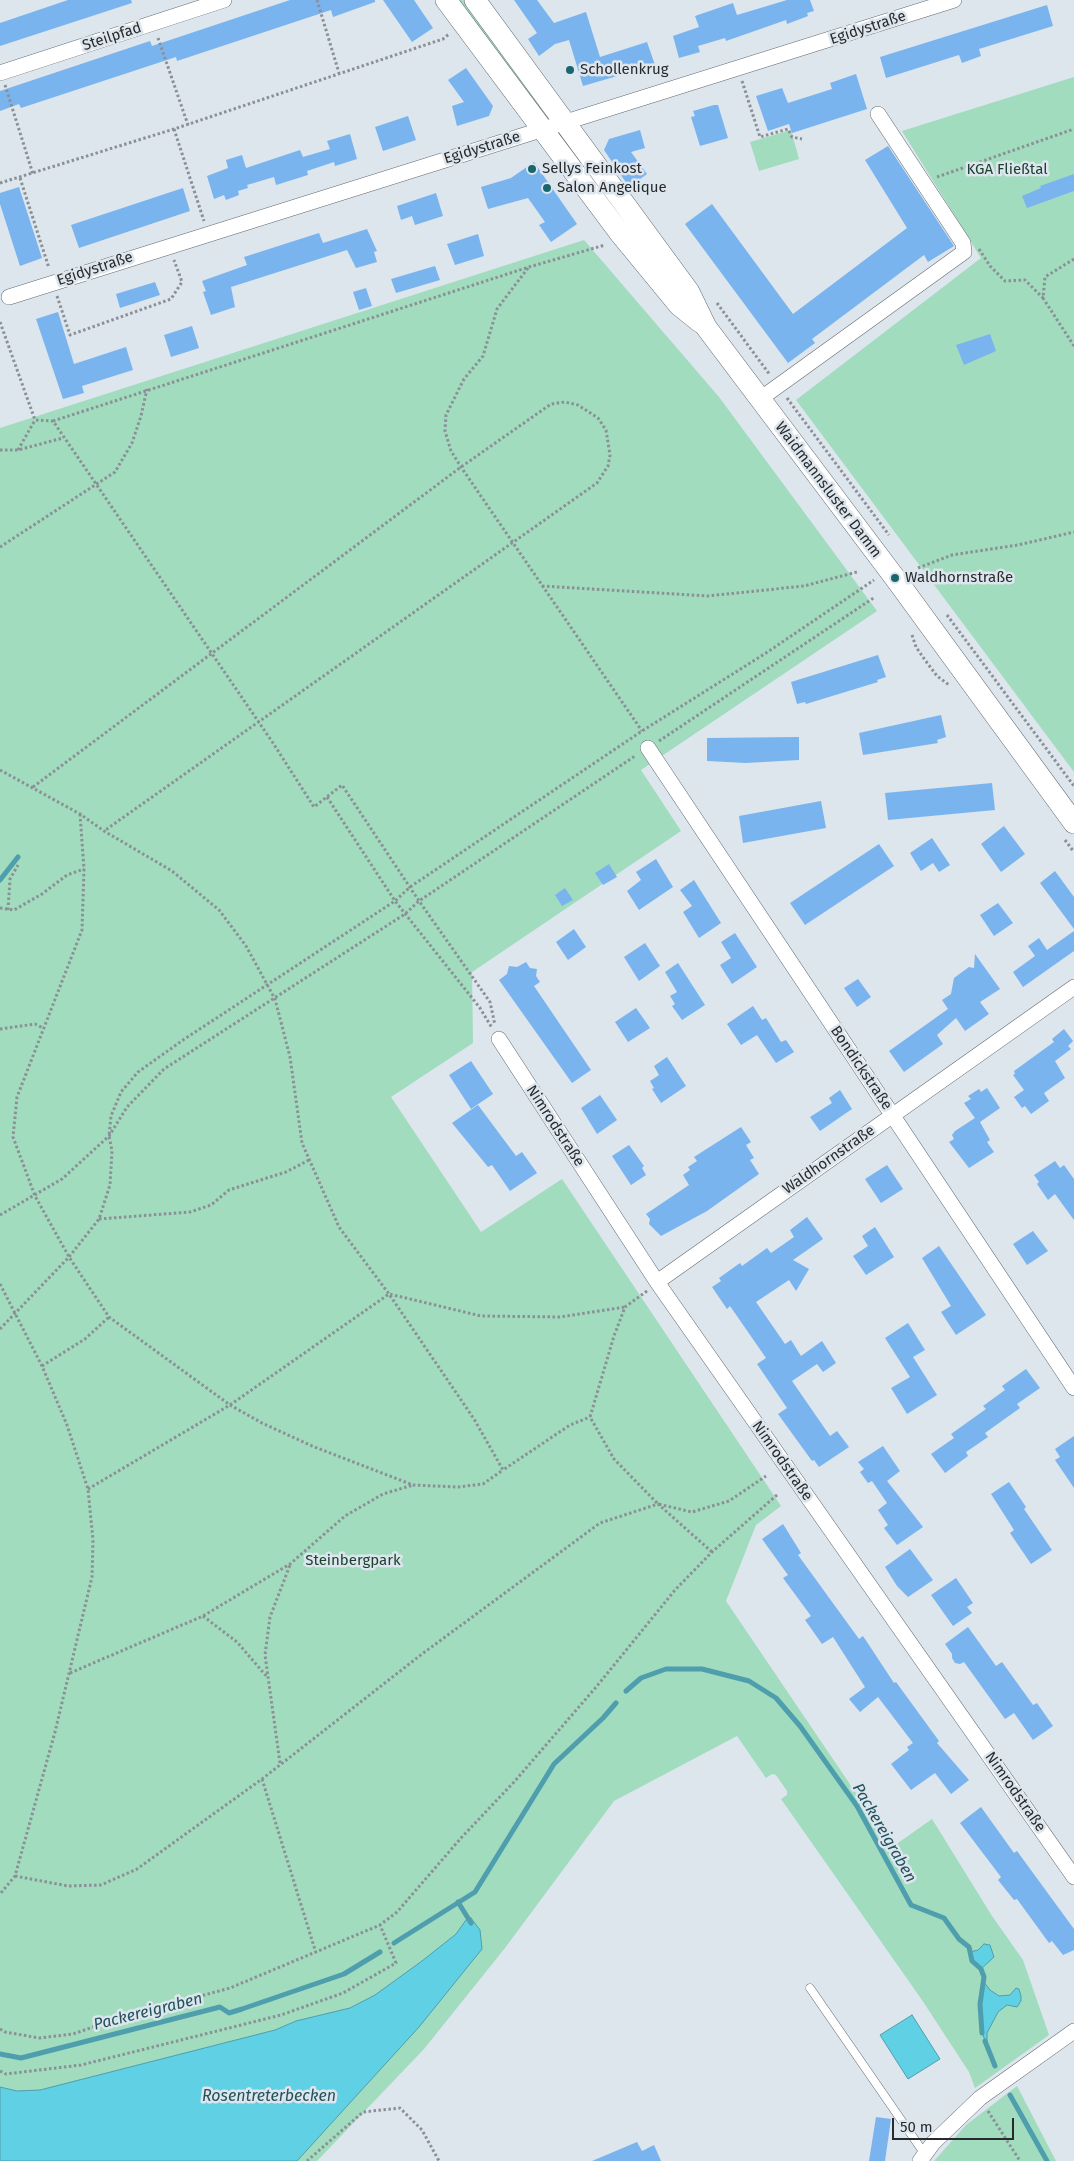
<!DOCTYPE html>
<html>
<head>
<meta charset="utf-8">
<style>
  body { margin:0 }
  #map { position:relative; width:1074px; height:2161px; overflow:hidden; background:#dde5ed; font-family:"Fira Sans",sans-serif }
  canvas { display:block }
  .scale { position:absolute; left:892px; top:2118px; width:122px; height:22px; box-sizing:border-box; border:2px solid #282b2e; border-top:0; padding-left:6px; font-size:15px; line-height:18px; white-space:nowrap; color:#282b2e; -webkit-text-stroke:4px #dde5ed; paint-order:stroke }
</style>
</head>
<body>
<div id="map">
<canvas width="1074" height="2161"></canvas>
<div class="scale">50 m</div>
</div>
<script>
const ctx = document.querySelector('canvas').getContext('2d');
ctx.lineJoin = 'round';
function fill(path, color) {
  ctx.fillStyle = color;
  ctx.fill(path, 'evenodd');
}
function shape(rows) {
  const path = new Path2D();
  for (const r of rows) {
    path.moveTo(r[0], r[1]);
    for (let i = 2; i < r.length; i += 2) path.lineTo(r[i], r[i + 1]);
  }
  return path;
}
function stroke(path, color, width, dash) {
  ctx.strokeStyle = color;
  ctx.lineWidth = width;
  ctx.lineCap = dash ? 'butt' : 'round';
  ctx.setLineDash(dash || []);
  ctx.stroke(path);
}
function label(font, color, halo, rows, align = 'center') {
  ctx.font = font + ' "Fira Sans",sans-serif';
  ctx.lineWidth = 5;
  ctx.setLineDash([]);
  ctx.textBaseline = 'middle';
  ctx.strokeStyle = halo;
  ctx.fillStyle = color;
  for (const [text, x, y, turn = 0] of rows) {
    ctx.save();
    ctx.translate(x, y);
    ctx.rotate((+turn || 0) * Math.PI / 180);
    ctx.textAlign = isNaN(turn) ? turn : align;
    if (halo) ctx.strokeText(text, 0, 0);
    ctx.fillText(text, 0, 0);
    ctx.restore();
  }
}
const green = shape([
  [454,0,465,0,544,108,537,113],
  [1074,77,1074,772,796,400,981,258,902,131],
  [791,130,799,159,759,171,750,142],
  [584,240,719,397,877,611,641,770,681,831,472,972,473,1043,391,1097,481,1232,562,1179,781,1506,756,1525,726,1601,864,1805,888,1850,932,1819,992,1916,1023,1960,1049,2035,975,2088,969,2072,922,2000,781,1799,787,1795,787,1791,776,1775,772,1774,766,1778,737,1736,614,1801,505,1948,424,2049,317,2161,0,2161,0,428],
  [1017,2086,1056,2161,934,2161,966,2125]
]);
const water = shape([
  [471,1918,480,1930,482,1949,419,2027,297,2161,0,2161,0,2087,17,2091,40,2090,275,2030,296,2021,350,2008,375,1995,422,1961,456,1934,466,1920,471,1918],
  [984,1944,990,1945,994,1957,981,1969,972,1961,970,1952,978,1950,984,1944],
  [984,1982,990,1990,999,1996,1010,1995,1016,1988,1019,1989,1021,1996,1021,2001,1017,2007,1007,2005,998,2012,987,2033,987,2045,982,2033,980,2004,984,1982],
  [912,2015,940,2059,908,2079,880,2035,912,2015]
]);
const stream = shape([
  [0,880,18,857],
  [626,1691,641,1678,666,1669,702,1669,749,1681,776,1698,800,1726,857,1806,911,1905,944,1918,959,1939,969,1947,972,1961,981,1969,984,1977,980,2004,982,2033],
  [458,1902,471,1923],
  [394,1943,475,1892,554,1764,603,1718,616,1703],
  [985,2041,995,2066],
  [0,2054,21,2058,220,2007,229,2013,242,2009,344,1974,380,1952],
  [1010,2095,1047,2161]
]);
const building = shape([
  [68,0,131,0,132,3,0,46,0,23],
  [290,0,375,0,375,2,333,17,331,10,177,61,176,57,21,108,19,104,0,111,0,91,150,41,152,46],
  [383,0,414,0,433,28,412,42],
  [514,0,537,0,554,23,586,12,600,57,647,42,655,65,583,86,569,40,555,44,539,56,528,39,537,33],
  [787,0,810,0,814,11,807,13,808,16,787,24,786,20,726,41,725,38,698,46,700,52,679,58,673,36,699,27,695,16,733,3,737,15],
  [1047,5,1053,26,979,49,981,56,962,63,959,55,886,78,880,57],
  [466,68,493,106,489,116,457,126,452,106,464,102,448,80],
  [856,74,867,109,792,133,789,124,768,131,756,96,782,88,788,103,832,89,830,83],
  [714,105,718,105,728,138,700,146,691,117,695,116,693,111],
  [408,116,416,140,383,151,375,127],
  [640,130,645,148,631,152,647,174,629,187,604,150,609,139],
  [350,134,357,159,335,166,334,162,307,171,308,175,276,185,274,177,247,185,248,188,238,191,239,195,226,200,224,195,214,199,207,176,228,168,226,160,242,155,246,168,300,150,303,157,330,149,327,141],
  [888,146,954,246,928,262,924,255,812,339,815,343,788,363,685,224,712,204,793,314,907,228,865,160],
  [534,162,577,224,551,242,539,225,545,222,528,198,488,209,481,187,511,178],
  [1074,174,1074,191,1027,208,1022,196,1041,188,1040,186],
  [19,187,42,258,20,266,0,204,0,193],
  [183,188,190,211,79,248,71,225],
  [436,193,443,216,415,225,412,216,401,220,397,206],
  [367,229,377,251,374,252,377,262,356,268,347,250,231,287,235,307,211,315,203,292,206,291,202,281,247,265,244,257,319,233,323,243],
  [478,234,484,256,455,265,447,244],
  [435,266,440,280,396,293,391,279],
  [155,282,160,295,120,308,116,294],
  [366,288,372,306,359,310,353,292],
  [58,312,74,364,126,347,133,370,82,386,84,393,63,399,36,319],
  [192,326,199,348,171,357,164,335],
  [990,334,996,351,964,365,956,345],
  [878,655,886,677,877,680,878,682,806,704,805,702,797,704,791,682],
  [941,715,946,737,937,740,938,743,863,755,859,733],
  [799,737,799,760,746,763,707,761,707,738],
  [992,783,995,810,888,820,885,793],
  [821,801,826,828,743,843,739,816],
  [1004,826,1025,854,1001,872,981,844],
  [932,838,950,865,939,872,933,863,921,871,910,853],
  [879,844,894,866,805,925,790,903],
  [656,859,673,887,639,910,627,891,641,880,636,872],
  [609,864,617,877,603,885,595,873],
  [1055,871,1074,897,1074,929,1040,883],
  [694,880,721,923,699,938,683,912,692,906,680,890],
  [565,888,573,900,562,906,555,895],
  [998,903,1013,923,994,936,980,915],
  [574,929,586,947,568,960,556,942],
  [1074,931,1074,951,1023,987,1013,972,1035,956,1028,946,1039,938,1047,950],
  [735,933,757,967,732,984,720,965,731,958,721,942],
  [645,943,660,966,639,981,624,957],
  [975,954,1000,989,980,1002,989,1014,965,1031,956,1018,937,1035,943,1044,904,1072,889,1051,948,1009,942,1000,951,994,954,978,969,967,974,968],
  [526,962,530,968,537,969,536,976,540,982,534,986,591,1070,572,1083,499,980,507,974,509,966,517,967],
  [678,963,705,1005,682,1020,672,1006,675,1004,670,996,677,992,665,972],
  [858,979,871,997,857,1007,844,988],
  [753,1006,762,1020,766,1018,781,1042,786,1040,794,1052,776,1063,757,1035,741,1045,727,1024],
  [636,1008,650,1028,628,1042,615,1022],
  [1064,1029,1073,1041,1068,1046,1071,1049,1055,1061,1065,1078,1044,1093,1049,1101,1031,1114,1025,1106,1022,1108,1014,1097,1024,1090,1013,1075,1015,1074,1014,1071,1054,1042,1052,1039],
  [667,1057,686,1086,661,1103,652,1089,654,1088,650,1081,659,1075,654,1066],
  [471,1061,493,1094,471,1109,449,1075],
  [987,1088,1000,1108,980,1122,990,1140,987,1142,994,1152,969,1168,949,1142,954,1139,952,1135,955,1131,975,1118,964,1103,971,1099,968,1096,979,1089,981,1092],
  [840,1090,852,1109,820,1131,810,1117,832,1103,829,1098],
  [600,1095,617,1120,597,1134,581,1108],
  [478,1105,516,1156,522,1152,537,1173,510,1191,492,1165,488,1167,452,1123],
  [741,1127,751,1142,746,1145,754,1158,750,1160,759,1174,707,1211,661,1236,649,1224,650,1219,646,1214,689,1185,683,1175,690,1170,688,1167,697,1161,694,1157],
  [629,1145,644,1166,642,1168,646,1175,631,1185,612,1156],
  [1055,1161,1060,1168,1064,1165,1074,1179,1074,1220,1055,1194,1048,1200,1037,1184,1039,1182,1034,1175],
  [887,1165,903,1189,881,1203,865,1179],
  [807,1217,823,1239,793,1260,809,1269,796,1291,789,1280,756,1302,785,1344,791,1340,801,1356,822,1341,836,1363,823,1372,817,1364,792,1381,830,1436,837,1431,849,1447,819,1467,814,1460,812,1461,778,1414,787,1408,757,1364,766,1358,730,1306,727,1309,712,1287,721,1281,719,1278,740,1263,742,1266,767,1248,771,1253,794,1237,790,1230],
  [875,1227,894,1257,866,1275,853,1256,868,1246,862,1236],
  [1033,1231,1048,1251,1027,1265,1013,1244],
  [939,1246,986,1315,956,1335,941,1312,951,1306,922,1258],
  [908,1323,925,1350,913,1357,937,1395,907,1414,891,1388,910,1377,885,1338],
  [1026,1369,1040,1388,1017,1404,1020,1408,985,1433,988,1437,966,1452,968,1456,945,1473,931,1454,954,1438,951,1434,986,1409,983,1406,1005,1390,1002,1386],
  [1074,1436,1074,1488,1055,1460,1060,1457,1055,1449],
  [883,1446,900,1471,887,1481,923,1527,897,1545,884,1528,888,1525,878,1510,887,1503,872,1481,868,1483,860,1472,864,1469,858,1462],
  [1009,1482,1026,1507,1024,1509,1052,1550,1031,1564,1010,1533,1014,1530,991,1494],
  [783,1524,801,1553,798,1555,859,1639,863,1636,894,1683,896,1682,939,1741,937,1743,969,1780,951,1794,935,1773,911,1790,891,1764,909,1750,907,1747,913,1743,878,1697,860,1712,849,1699,865,1687,833,1637,822,1644,805,1620,811,1616,783,1578,788,1575,762,1539],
  [910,1549,933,1580,908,1597,897,1586,885,1567],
  [956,1578,973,1603,967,1607,972,1613,953,1626,931,1595],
  [968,1627,996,1666,1002,1662,1033,1705,1037,1703,1053,1726,1033,1740,1014,1713,1005,1719,964,1662,960,1664,955,1663,952,1658,952,1654,945,1644],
  [981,1807,1014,1853,1017,1851,1074,1929,1074,1950,1063,1955,1052,1941,1049,1943,1017,1899,1014,1900,998,1880,1001,1877,960,1823],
  [876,2117,891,2119,885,2161,869,2161],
  [637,2142,642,2151,654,2145,661,2161,592,2161]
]);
const path = shape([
  [317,0,339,73],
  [158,38,188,125],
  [742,81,760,137,788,129,792,137,802,139],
  [5,85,33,174],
  [174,129,204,221],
  [937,177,1074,129],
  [20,178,49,268],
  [0,183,174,129,443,39,449,34],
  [979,249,990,266,1005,281,1025,280,1043,298],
  [1074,259,1045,277,1043,298,1074,346],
  [528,268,497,309,483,356,464,379,446,415,445,431,451,451,461,467,642,731],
  [57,296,70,335,171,299,182,282,174,260],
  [717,303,770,375],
  [0,322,35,420,53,421,273,743,314,807,342,785,419,901,490,1002,495,1025],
  [787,398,889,535],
  [53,421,529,267,605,245],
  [0,450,18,450,63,438],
  [18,450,35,420],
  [0,547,115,472,132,443,141,416,147,389],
  [918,568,952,555,1018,545,1074,532],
  [542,586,708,596,804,586,857,572],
  [947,615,1074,786],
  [912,635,916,647,925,660,937,676,949,685],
  [659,741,875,597],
  [0,770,80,814,104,831,172,871,219,910,246,946,275,999,290,1057,302,1143,339,1227,389,1294,474,1419,503,1470,570,1425,590,1417],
  [33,787,461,467,551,404,565,402,578,405,598,418,606,430,610,455,608,466,597,483,104,831],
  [327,797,395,901,480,1008,492,1028],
  [80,814,84,869,82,930,17,1097,13,1137,35,1196,69,1257,109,1317,230,1405,262,1423,312,1446,413,1485,458,1487,483,1484,503,1470],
  [1065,840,1074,852],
  [0,908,14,910,42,894,67,875,84,869],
  [8,910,10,879,18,865],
  [0,1029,35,1024,43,1028],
  [0,1215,62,1179,109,1136,127,1107,164,1069,405,914,419,901,635,756],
  [99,1219,190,1212,211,1205,229,1190,286,1172,309,1160],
  [0,1284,42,1366,67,1425,88,1489,93,1540,92,1577,55,1732,15,1876,0,1894],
  [647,1291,625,1307,614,1336,590,1417,614,1459,658,1504,692,1512,729,1501,766,1476],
  [0,1329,69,1257,99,1219,110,1185,112,1151,109,1136,111,1116,121,1092,138,1072,183,1040,395,901,410,887,642,731,766,653,874,580],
  [42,1366,85,1339,109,1317],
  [88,1489,230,1405,389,1294,481,1316,560,1317,625,1307],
  [203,1616,237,1642,268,1678],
  [70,1673,203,1616,290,1564,345,1516,383,1494,413,1485],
  [280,1763,265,1655,270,1617,290,1565],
  [262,1779,316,1953],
  [15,1876,68,1886,101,1885,137,1869,262,1779,422,1654,600,1523,658,1504,712,1552],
  [0,2029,5,2032,39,2038,73,2034,113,2020,230,1988,380,1925,397,1912,461,1838,514,1782,597,1686,675,1590,712,1552,778,1494],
  [0,2071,6,2074,81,2065,281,2015,343,1993,396,1963,380,1925],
  [988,2111,1020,2161],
  [307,2161,363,2112,400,2108,422,2130,439,2161]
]);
const lane = shape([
  [810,1988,924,2153]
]);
const street = shape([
  [0,73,224,0],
  [9,297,954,0],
  [760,399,964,252,963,243,878,114],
  [648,748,1074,1388],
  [499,1039,657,1282,1074,1877],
  [657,1282,1074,987],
  [920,2161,933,2143,980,2098,1074,2031]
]);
const secondary = shape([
  [446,0,619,232,679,305,700,322],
  [475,0,689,292,706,327,895,578,1074,823]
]);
const markers = [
  [570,70,5,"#19666e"],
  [532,169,5,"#19666e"],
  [547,188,5,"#19666e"],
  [895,578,5,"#19666e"]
];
const streetNames = [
  ["Egidystraße",868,28,-18],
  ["Steilpfad",112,37,-18],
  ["Egidystraße",482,148,-17],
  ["Egidystraße",95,269,-18],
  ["Waidmannsluster Damm",828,490,53],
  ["Bondickstraße",861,1068,56],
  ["Nimrodstraße",555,1126,57],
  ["Waldhornstraße",829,1160,-35],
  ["Nimrodstraße",782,1461,55],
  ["Nimrodstraße",1015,1792,55]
];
const poiNames = [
  ["Schollenkrug",580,70],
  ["Sellys Feinkost",542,169],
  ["Salon Angelique",557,188],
  ["Waldhornstraße",905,578]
];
const parkNames = [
  ["KGA Fließtal",1007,170],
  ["Steinbergpark",353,1561]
];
const waterNames = [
  ["Packereigraben",884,1833,60],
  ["Packereigraben",148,2012,-14],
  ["Rosentreterbecken",269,2097]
];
fill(green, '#a1dcbe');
fill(water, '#60d0e5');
stroke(water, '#4f9eae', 1);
stroke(stream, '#4f9eae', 5);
fill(building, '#79b4ef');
stroke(lane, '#636a71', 9);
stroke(street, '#636a71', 16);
stroke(secondary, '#636a71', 22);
stroke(path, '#8b9096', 3, [2.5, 2.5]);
stroke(lane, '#fff', 8);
stroke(street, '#fff', 15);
stroke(secondary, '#fff', 21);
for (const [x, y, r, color] of markers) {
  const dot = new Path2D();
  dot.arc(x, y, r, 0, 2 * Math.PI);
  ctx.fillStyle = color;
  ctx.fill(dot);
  stroke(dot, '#dde5ed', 2);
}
label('15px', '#282b2e', '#dde5ed', streetNames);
label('15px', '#282b2e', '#dde5ed', poiNames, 'left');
label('15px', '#1b4230', '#dde5ed', parkNames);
label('italic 16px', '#22525c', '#dde5ed', waterNames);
</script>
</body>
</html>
